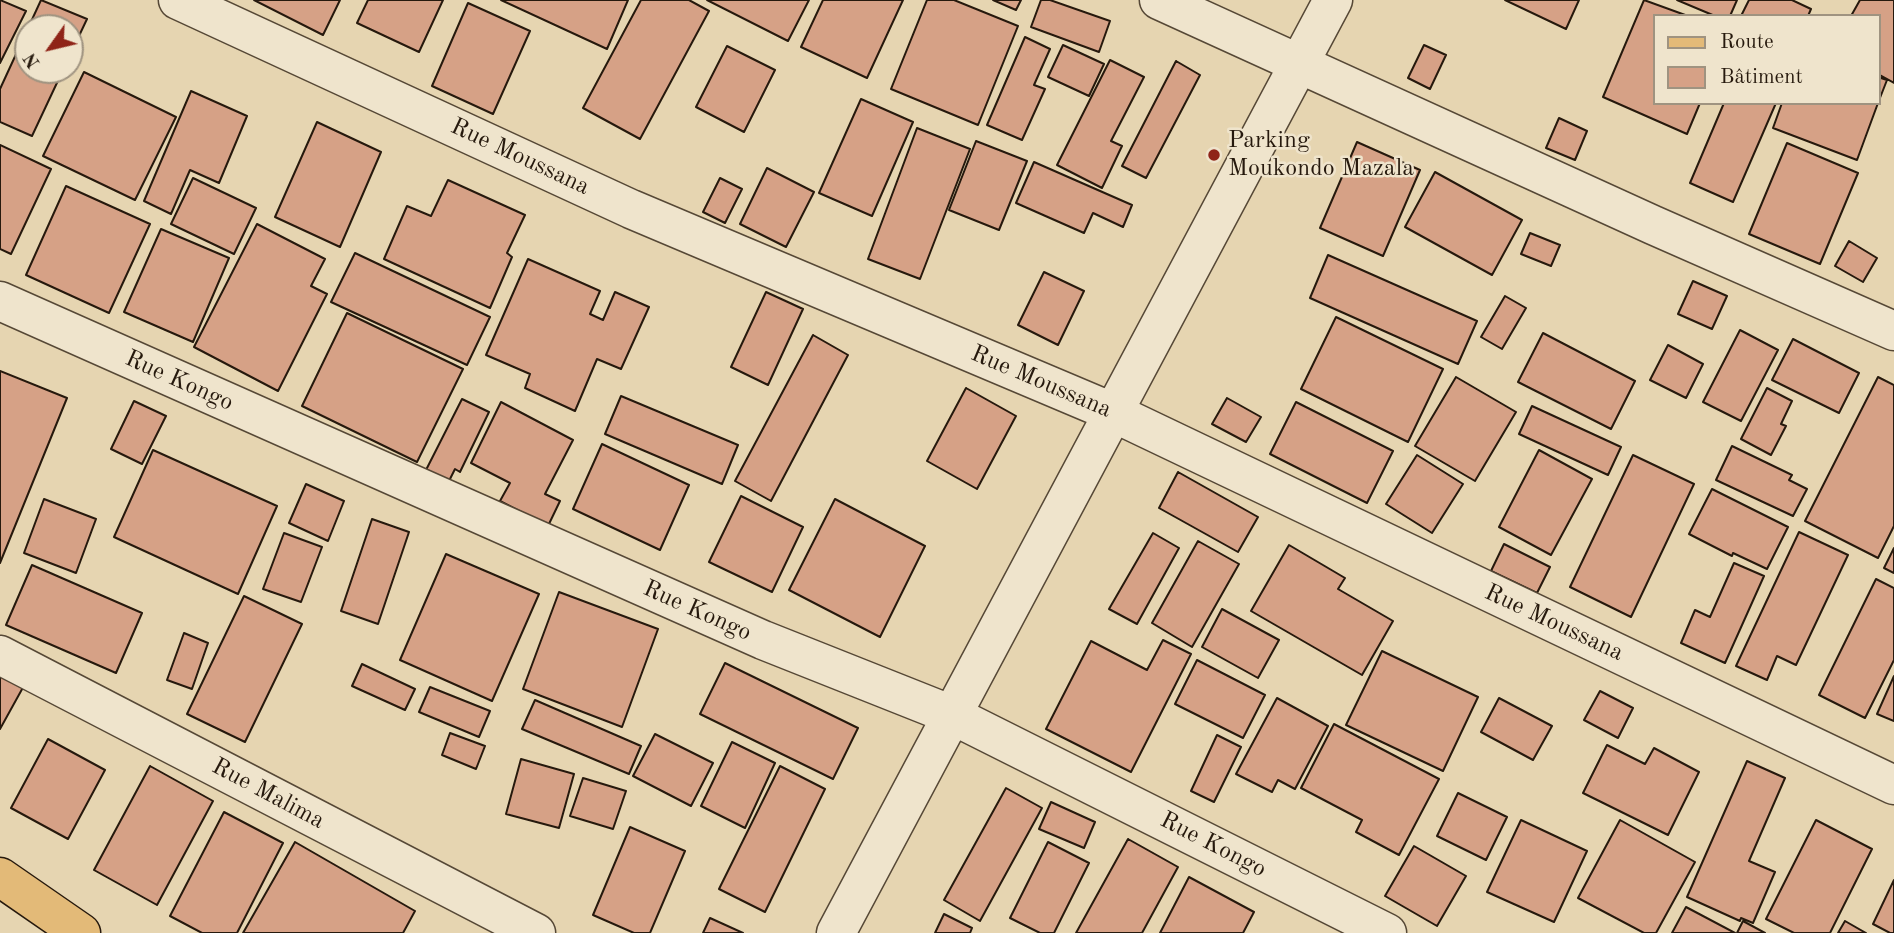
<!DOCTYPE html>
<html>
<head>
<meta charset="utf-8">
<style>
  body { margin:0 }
  #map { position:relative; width:1894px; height:933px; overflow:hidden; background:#e6d5b1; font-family:"Old Standard TT",serif }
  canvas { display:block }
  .legend { position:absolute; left:1653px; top:14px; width:228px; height:91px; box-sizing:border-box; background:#efe4cc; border:2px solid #9f9380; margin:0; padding:9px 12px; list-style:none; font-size:21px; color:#26190d }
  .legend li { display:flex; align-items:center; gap:14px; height:35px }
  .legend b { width:35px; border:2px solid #9f9380 }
  .north { position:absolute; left:14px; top:14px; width:70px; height:70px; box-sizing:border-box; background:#efe4cc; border:2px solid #9f9380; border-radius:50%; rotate:236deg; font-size:19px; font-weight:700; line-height:28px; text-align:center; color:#26190d }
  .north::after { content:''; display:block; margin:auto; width:24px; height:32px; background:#8f2418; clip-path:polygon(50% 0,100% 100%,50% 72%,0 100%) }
</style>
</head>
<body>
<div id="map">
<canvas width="1894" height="933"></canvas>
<ul class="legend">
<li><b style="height:9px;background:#e3ba78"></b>Route</li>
<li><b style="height:19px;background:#d6a186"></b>Bâtiment</li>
</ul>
<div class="north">N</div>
</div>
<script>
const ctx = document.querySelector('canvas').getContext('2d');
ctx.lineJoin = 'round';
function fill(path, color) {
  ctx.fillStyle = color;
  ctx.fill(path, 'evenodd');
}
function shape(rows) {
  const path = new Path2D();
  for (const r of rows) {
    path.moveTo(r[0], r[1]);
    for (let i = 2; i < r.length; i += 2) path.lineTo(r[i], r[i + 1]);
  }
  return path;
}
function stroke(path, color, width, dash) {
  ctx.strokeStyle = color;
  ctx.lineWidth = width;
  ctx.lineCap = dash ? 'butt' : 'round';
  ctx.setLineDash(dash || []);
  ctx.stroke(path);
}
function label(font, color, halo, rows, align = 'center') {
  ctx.font = font + ' "Old Standard TT",serif';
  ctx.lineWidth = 5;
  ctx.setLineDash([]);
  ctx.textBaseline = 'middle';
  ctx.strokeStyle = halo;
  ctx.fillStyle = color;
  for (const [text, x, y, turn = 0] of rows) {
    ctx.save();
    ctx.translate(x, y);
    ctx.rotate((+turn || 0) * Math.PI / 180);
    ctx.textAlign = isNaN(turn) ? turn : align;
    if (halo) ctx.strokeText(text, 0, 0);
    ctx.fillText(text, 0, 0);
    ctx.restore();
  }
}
const building = shape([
  [0,0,26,11,0,63,0,0],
  [41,0,87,19,70,55,70,28,28,28,28,70,63,70,32,136,0,122,0,89,41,0],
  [254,0,340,0,323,35,254,0],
  [368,0,443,0,419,52,357,23,368,0],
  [501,0,628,0,607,49,501,0],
  [641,0,689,0,709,11,640,139,583,108,641,0],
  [707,0,809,0,788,41,707,0],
  [823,0,903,0,867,78,801,47,823,0],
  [927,0,954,0,1018,26,978,125,891,89,927,0],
  [993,0,1021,0,1016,10,993,0],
  [1041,0,1050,0,1110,21,1099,52,1031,27,1041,0],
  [1505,0,1579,0,1566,29,1505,0],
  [1644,0,1688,16,1654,16,1654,103,1700,103,1687,134,1603,97,1644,0],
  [1677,0,1737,0,1730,16,1715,16,1677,0],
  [1749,0,1792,0,1811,9,1808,16,1741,16,1749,0],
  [1860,0,1894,0,1894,83,1878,74,1878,16,1851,16,1860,0],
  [468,3,530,31,493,114,432,86,468,3],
  [1025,37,1050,49,1034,85,1045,89,1022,140,987,125,1025,37],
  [1063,45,1104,64,1089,96,1048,77,1063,45],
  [1424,45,1446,55,1430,89,1408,78,1424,45],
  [727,46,775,70,744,132,696,107,727,46],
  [1110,60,1144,77,1111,141,1122,146,1102,188,1057,165,1110,60],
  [1176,61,1200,75,1146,178,1122,166,1176,61],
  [84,72,176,117,135,200,43,156,84,72],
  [1878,77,1887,80,1878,103,1878,77],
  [191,91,247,116,219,183,190,170,171,214,144,201,191,91],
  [861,99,913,122,872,216,819,193,861,99],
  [1724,103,1776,103,1733,202,1690,183,1724,103],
  [1782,103,1878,103,1857,160,1773,128,1782,103],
  [1559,118,1587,131,1575,160,1546,148,1559,118],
  [317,122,381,152,340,247,275,217,317,122],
  [917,128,970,149,920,279,868,259,917,128],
  [976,141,1027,161,999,230,949,210,976,141],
  [1357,142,1420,170,1383,256,1320,228,1357,142],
  [1787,143,1858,173,1820,264,1749,234,1787,143],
  [0,145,51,169,11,254,0,249,0,145],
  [1034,162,1132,205,1123,227,1093,213,1084,233,1016,203,1034,162],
  [767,168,814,192,786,247,740,224,767,168],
  [1435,172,1522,220,1492,275,1405,227,1435,172],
  [193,178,256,208,234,254,171,224,193,178],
  [720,178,742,189,725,223,703,212,720,178],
  [448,180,525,215,507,253,512,257,490,308,384,259,407,206,431,216,448,180],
  [66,186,150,224,109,313,26,275,66,186],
  [257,224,325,259,311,286,327,294,278,391,194,347,257,224],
  [161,229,229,258,193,342,124,312,161,229],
  [1530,233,1560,245,1551,266,1521,254,1530,233],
  [1849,241,1877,258,1863,282,1835,266,1849,241],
  [355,253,490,317,467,365,331,302,355,253],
  [1328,255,1477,321,1458,364,1310,298,1328,255],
  [528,259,600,291,590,314,603,320,615,292,649,307,621,369,597,359,575,411,525,388,530,374,486,355,528,259],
  [1044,272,1084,291,1058,345,1018,325,1044,272],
  [1693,281,1727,296,1712,329,1678,314,1693,281],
  [766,292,803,309,768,385,731,367,766,292],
  [1505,296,1526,308,1502,349,1481,337,1505,296],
  [347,313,463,369,417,462,302,406,347,313],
  [1336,317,1443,369,1408,442,1301,389,1336,317],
  [1740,330,1778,350,1741,421,1703,402,1740,330],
  [1543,333,1635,381,1611,429,1518,382,1543,333],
  [813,335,848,355,771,501,735,481,813,335],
  [1793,339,1859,373,1839,413,1772,380,1793,339],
  [1668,345,1703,364,1686,398,1650,380,1668,345],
  [0,371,67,398,0,563,0,371],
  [1456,377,1516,412,1475,481,1415,446,1456,377],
  [1878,377,1894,385,1894,526,1878,558,1805,521,1878,377],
  [966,388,1016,416,977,489,927,461,966,388],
  [1767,388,1792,401,1781,424,1786,426,1771,455,1741,439,1767,388],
  [621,396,738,445,722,484,605,434,621,396],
  [1227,398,1261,417,1246,442,1212,424,1227,398],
  [462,399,489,412,460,472,455,469,449,481,426,470,462,399],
  [134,401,166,416,142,464,111,449,134,401],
  [501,402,573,440,545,494,560,501,548,526,500,501,510,483,471,463,501,402],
  [1296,402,1393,451,1367,503,1270,454,1296,402],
  [1532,406,1621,447,1608,475,1519,434,1532,406],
  [602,444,689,485,660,550,573,509,602,444],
  [1732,446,1792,475,1789,480,1807,489,1793,516,1716,480,1732,446],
  [153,450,277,506,238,594,114,537,153,450],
  [1539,450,1592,479,1551,555,1499,527,1539,450],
  [1417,455,1463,484,1432,533,1386,504,1417,455],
  [1633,455,1694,484,1631,617,1570,587,1633,455],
  [1178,472,1258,517,1238,552,1159,508,1178,472],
  [306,484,344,501,328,541,289,523,306,484],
  [1712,489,1788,527,1767,569,1733,553,1732,556,1689,534,1712,489],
  [741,496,803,527,772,592,709,562,741,496],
  [44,499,96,519,76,573,24,553,44,499],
  [835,499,925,546,880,637,789,590,835,499],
  [372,519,409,532,378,624,341,611,372,519],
  [1799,532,1848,555,1796,665,1777,656,1767,680,1736,666,1799,532],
  [284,533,322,547,301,602,263,589,284,533],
  [1153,533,1179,548,1137,624,1109,609,1153,533],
  [1198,541,1239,564,1192,647,1152,623,1198,541],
  [1504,544,1550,567,1537,593,1491,571,1504,544],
  [1289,545,1345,578,1338,589,1393,621,1362,675,1251,611,1289,545],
  [1894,548,1894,573,1884,568,1894,548],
  [446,554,539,594,492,701,400,660,446,554],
  [1734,563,1764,576,1725,663,1681,643,1695,610,1710,617,1734,563],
  [32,565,142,613,116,673,6,625,32,565],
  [1876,579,1894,588,1894,660,1865,718,1819,695,1876,579],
  [559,592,658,629,622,727,523,689,559,592],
  [244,596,302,624,245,742,187,714,244,596],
  [1222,609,1279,640,1258,678,1202,647,1222,609],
  [184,633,208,643,192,689,167,680,184,633],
  [1163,640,1191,654,1131,772,1046,729,1091,641,1147,670,1163,640],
  [1382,651,1478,697,1443,771,1346,725,1382,651],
  [1197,660,1265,695,1243,738,1175,704,1197,660],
  [725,663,858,728,833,779,700,714,725,663],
  [362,664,415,689,405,710,352,686,362,664],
  [0,667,26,682,0,729,0,667],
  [1894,676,1894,721,1877,714,1894,676],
  [430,687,490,711,479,737,419,712,430,687],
  [1600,691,1633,708,1618,738,1584,720,1600,691],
  [1277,698,1328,726,1295,789,1278,780,1272,792,1236,774,1277,698],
  [1499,698,1552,726,1533,760,1481,732,1499,698],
  [535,700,641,746,629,774,522,729,535,700],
  [1334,724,1439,779,1399,855,1356,832,1362,820,1301,788,1334,724],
  [450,733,485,746,476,769,442,755,450,733],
  [655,734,713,763,691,806,633,776,655,734],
  [1217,735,1241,747,1214,802,1191,791,1217,735],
  [48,739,105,770,68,839,11,808,48,739],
  [732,742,775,763,745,828,701,806,732,742],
  [1607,745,1645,764,1654,748,1699,772,1668,835,1583,793,1607,745],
  [521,759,574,774,559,828,506,814,521,759],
  [1747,761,1785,778,1749,861,1775,872,1753,923,1741,918,1740,921,1687,897,1747,761],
  [150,766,213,801,157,905,94,870,150,766],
  [780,766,825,789,765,912,719,889,780,766],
  [583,778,626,791,613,829,570,816,583,778],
  [1006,788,1042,808,980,921,944,900,1006,788],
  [1458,793,1507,817,1486,860,1437,836,1458,793],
  [1051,802,1095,822,1084,848,1039,829,1051,802],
  [224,812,283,843,237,933,202,933,170,916,224,812],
  [1521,820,1587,851,1554,922,1487,892,1521,820],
  [1620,820,1695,862,1656,933,1644,933,1578,898,1620,820],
  [1816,820,1872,849,1830,933,1794,933,1766,919,1816,820],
  [630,827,685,851,650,933,634,933,593,915,630,827],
  [1128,839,1178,867,1142,933,1076,933,1128,839],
  [295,842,415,911,403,933,243,933,295,842],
  [1048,842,1089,863,1054,933,1040,933,1010,918,1048,842],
  [1414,846,1466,876,1437,926,1385,896,1414,846],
  [1189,877,1254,912,1243,933,1160,933,1189,877],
  [1894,880,1894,933,1890,933,1873,924,1894,880],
  [1686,907,1735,933,1672,933,1686,907],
  [944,914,972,928,970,933,935,933,944,914],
  [710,918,743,933,703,933,710,918],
  [1743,921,1765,933,1737,933,1743,921],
  [1845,921,1866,933,1838,933,1845,921]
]);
const minor = shape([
  [178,0,631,209,1112,412,1894,785],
  [1159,0,1653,225,1894,331],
  [0,301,763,640,952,715,1387,933],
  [0,655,536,933],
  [836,933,1333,0]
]);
const major = shape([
  [0,877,81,933]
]);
const markers = [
  [1214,155,7,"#8f2418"]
];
const poiNames = [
  ["Parking",1228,141],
  ["Moukondo Mazala",1228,169]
];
const streetNames = [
  ["Rue Moussana",520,157,25],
  ["Rue Kongo",179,381,24],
  ["Rue Moussana",1041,382,23],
  ["Rue Kongo",697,611,24],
  ["Rue Moussana",1554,623,25],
  ["Rue Malima",268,794,28],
  ["Rue Kongo",1213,845,27]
];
fill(building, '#d6a186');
stroke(building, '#26190d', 2);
stroke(minor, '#564836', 41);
stroke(major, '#26190d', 41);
stroke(minor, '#efe4cc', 38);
stroke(major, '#e3ba78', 38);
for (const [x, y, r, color] of markers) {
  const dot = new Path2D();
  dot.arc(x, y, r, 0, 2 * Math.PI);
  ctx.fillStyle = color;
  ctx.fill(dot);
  stroke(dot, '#efe4cc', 2.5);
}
label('24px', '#26190d', '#efe4cc', poiNames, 'left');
label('24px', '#26190d', '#efe4cc', streetNames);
</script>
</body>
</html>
